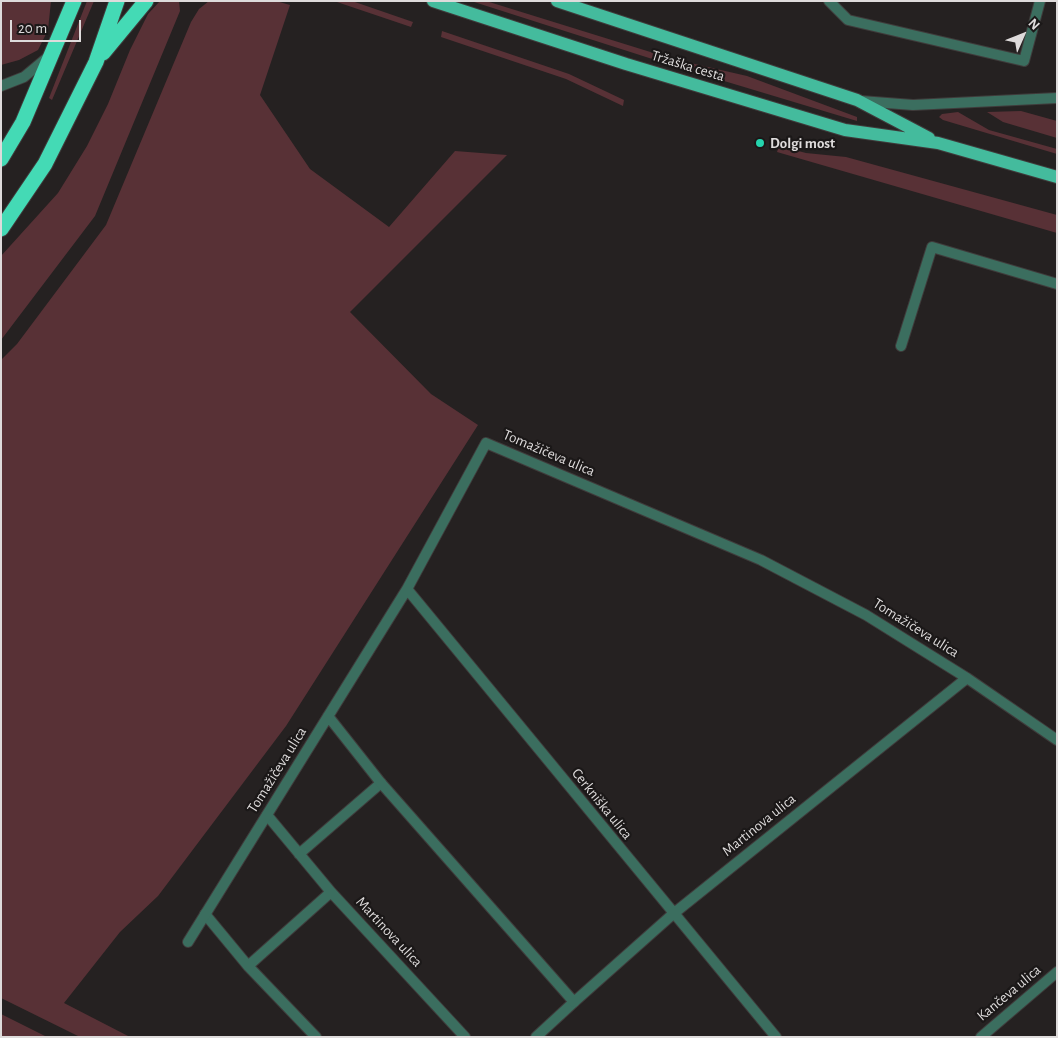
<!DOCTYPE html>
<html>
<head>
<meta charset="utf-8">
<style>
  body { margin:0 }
  #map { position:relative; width:1058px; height:1038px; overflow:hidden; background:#252121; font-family:"Alegreya Sans",sans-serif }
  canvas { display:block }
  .frame { position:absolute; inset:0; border:2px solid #dedbdb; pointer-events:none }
  .north { position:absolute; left:998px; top:10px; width:50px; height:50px; -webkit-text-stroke:4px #1b1818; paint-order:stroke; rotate:46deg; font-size:14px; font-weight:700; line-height:20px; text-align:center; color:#dedbdb }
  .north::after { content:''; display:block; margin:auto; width:18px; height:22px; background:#dedbdb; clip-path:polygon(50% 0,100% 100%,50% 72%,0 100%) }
  .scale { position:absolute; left:10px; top:20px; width:71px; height:22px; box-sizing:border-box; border:2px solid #dedbdb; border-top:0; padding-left:6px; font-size:15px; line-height:18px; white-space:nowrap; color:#dedbdb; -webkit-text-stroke:4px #1b1818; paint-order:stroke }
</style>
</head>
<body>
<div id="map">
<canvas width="1058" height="1038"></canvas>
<div class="frame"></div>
<div class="north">N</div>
<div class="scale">20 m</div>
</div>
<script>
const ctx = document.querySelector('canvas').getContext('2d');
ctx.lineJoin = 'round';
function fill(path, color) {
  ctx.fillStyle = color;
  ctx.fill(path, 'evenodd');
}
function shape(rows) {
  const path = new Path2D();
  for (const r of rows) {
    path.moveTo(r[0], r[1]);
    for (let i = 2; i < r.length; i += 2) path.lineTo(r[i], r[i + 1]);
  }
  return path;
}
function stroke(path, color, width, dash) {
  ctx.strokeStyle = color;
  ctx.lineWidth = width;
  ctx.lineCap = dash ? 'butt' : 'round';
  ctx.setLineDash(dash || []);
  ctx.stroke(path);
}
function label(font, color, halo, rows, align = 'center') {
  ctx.font = font + ' "Alegreya Sans",sans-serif';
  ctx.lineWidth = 4.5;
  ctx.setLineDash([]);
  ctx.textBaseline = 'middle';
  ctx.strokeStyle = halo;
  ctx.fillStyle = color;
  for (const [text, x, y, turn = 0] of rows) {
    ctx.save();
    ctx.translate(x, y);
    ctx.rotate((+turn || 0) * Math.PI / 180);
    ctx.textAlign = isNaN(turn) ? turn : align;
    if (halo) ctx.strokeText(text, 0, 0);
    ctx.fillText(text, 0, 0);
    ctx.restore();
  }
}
const green = shape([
  [1,1,51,1,48,30,38,50,19,60,1,65],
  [87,1,94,1,52,100,49,98],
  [160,1,179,1,180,11,95,216,1,340,1,256,58,193,87,146,108,104,130,50,148,14],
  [209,1,276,1,290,5,260,95,310,169,389,227,455,151,507,155,350,312,431,394,478,425,286,726,158,896,120,932,64,1003,130,1037,80,1037,1,998,1,360,17,344,106,225,191,22,199,9],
  [334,1,352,1,413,22,411,27],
  [471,1,486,1,673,59,747,76,857,117,857,121,671,65],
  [442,31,569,74,624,100,623,106,566,79,441,37],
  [1021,111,1057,121,1057,138,1003,122,987,112],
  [958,112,989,130,1057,149,1057,154,943,120,939,117,942,114],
  [779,146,806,153,846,157,1057,215,1057,233,777,152],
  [1,1014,47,1037,1,1037]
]);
const service = shape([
  [829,1,848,20,1024,61,1040,1],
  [1,86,24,77,48,57],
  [861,101,913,105,1057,98],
  [901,346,932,247,1057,284],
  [267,815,331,892,465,1037],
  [299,854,381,783],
  [205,914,248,966,316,1037],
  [248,966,331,892],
  [536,1037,574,1002]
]);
const minor = shape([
  [407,589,776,1037],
  [328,716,381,783,574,1002,673,914,967,678],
  [188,942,407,589,486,443,761,560,866,615,967,678,1057,740],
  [981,1037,1057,972]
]);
const primary = shape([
  [433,1,626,64,845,130,938,143,1057,177],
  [557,1,857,100,929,138]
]);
const motorway = shape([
  [103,53,146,1],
  [1,159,23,122,74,1],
  [1,229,45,164,96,62,117,1]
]);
const markers = [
  [760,143,5,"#25d5ae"]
];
const streetNames = [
  ["Tržaška cesta",688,66,17],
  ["Tomažičeva ulica",549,453,23],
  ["Tomažičeva ulica",916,628,32],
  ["Tomažičeva ulica",277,770,-58],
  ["Cerkniška ulica",602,804,51],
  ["Martinova ulica",759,825,-39],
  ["Martinova ulica",389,932,47],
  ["Kančeva ulica",1009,993,-40]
];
const poiNames = [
  ["Dolgi most",770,143]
];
fill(green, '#583136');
stroke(service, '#3f3b3b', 12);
stroke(minor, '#3f3b3b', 12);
stroke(primary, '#3f3b3b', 14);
stroke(motorway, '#3f3b3b', 17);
stroke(service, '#3b6e5f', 10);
stroke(minor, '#3b6e5f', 10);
stroke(primary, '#44bb9d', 12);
stroke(motorway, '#44dab5', 15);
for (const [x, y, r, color] of markers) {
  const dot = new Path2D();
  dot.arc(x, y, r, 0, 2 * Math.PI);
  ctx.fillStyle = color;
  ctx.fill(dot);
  stroke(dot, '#1b1818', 2);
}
label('15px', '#dedbdb', '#1b1818', streetNames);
label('bold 15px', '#dedbdb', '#1b1818', poiNames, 'left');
</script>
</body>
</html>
